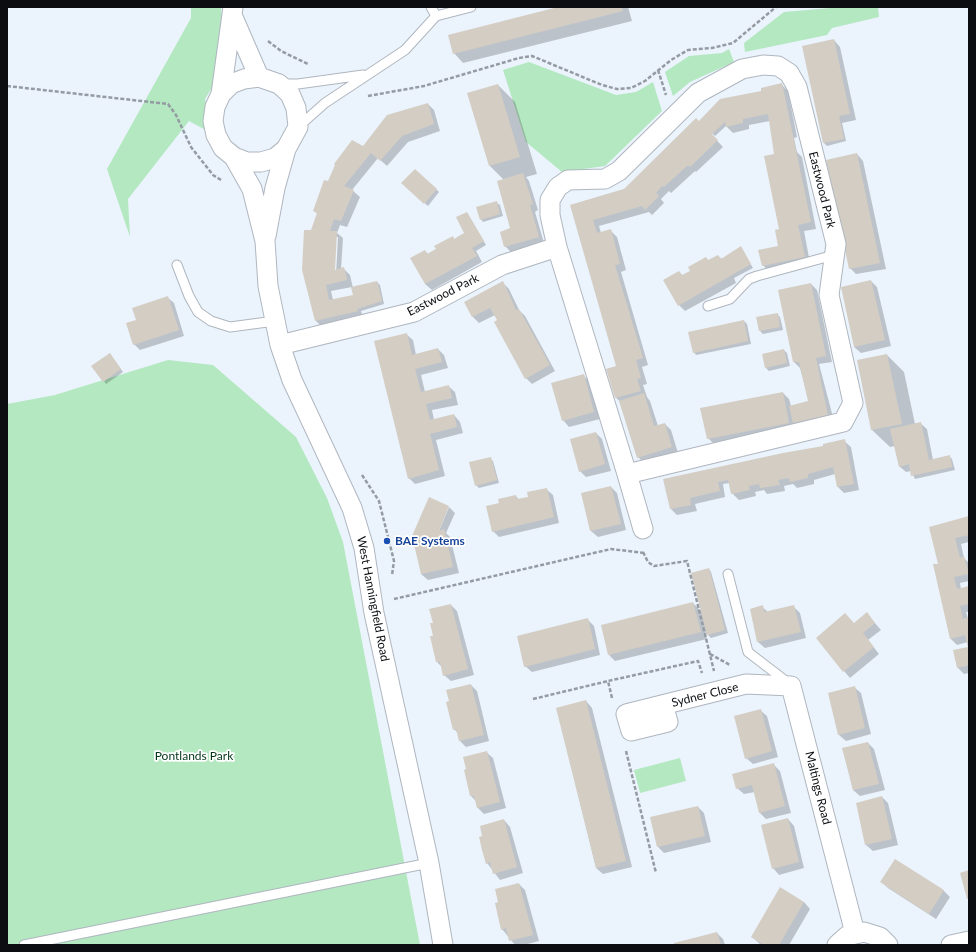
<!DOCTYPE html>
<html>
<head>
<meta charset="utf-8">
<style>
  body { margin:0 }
  #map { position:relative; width:976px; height:952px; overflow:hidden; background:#ebf3fc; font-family:Lato,sans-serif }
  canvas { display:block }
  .frame { position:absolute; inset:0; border:8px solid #0b0d10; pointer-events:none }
</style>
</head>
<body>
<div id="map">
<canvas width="976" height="952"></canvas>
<div class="frame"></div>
</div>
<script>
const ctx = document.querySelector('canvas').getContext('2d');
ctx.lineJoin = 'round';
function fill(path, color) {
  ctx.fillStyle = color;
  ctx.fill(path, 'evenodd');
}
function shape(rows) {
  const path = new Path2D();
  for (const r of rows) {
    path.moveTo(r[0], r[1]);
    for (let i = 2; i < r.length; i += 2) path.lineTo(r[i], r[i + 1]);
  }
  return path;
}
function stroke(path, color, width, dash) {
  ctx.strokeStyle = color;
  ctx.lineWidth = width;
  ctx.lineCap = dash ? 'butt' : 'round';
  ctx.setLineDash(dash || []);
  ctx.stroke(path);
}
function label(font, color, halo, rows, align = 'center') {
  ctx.font = font + ' Lato,sans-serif';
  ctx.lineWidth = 3.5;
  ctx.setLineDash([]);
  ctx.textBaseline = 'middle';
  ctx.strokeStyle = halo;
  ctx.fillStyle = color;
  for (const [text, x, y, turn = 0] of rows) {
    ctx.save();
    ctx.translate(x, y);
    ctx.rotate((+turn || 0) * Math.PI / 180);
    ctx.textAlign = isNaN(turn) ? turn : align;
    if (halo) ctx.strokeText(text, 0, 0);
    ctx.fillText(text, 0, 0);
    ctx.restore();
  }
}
const green = shape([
  [191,7,221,7,224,41,221,73,205,99,213,134,189,121,128,199,130,237,107,169,191,18],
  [842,7,878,7,879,17,832,28,827,35,745,52,744,43,784,12],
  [729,49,734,62,690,82,673,96,665,72,689,56,722,53],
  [529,62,616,95,636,92,653,82,662,111,605,166,562,172,526,142,503,70],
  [168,360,213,365,296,437,327,498,343,542,420,945,7,945,7,404,55,395],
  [680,758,686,781,640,793,634,770]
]);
const shadow = shape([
  [562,7,628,7,632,21,463,63,454,53],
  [834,40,840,47,856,120,842,123,846,141,827,146,824,143],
  [498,85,515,102,537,174,526,177,529,181,538,210,535,212,544,243,512,253,505,246,511,229,504,180,490,166],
  [782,85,788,91,797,137,794,138,797,152,802,157,816,229,804,231,810,263,769,272,763,265,779,246,780,230,776,154,770,121,749,125,749,129,733,133,726,126,715,136,704,125,703,126,723,147,696,172,695,171,671,193,669,191,661,199,664,203,652,215,649,212,599,226,601,233,611,231,617,237,626,270,621,272,648,365,642,367,647,384,643,385,647,397,650,401,658,426,665,424,671,430,678,453,644,463,638,457,621,402,616,398,608,370,617,367,571,205,625,189,699,122],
  [428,104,434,110,440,131,408,142,387,166,378,158,352,190,360,197,347,227,340,225,337,233,343,238,341,269,344,269,350,275,353,288,377,282,380,285,384,304,361,311,363,317,322,327,316,321,312,231,318,214,314,211,329,182,363,148],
  [336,237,338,237,336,275,334,274],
  [352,287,355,299,333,300,331,291],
  [857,154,863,161,886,269,856,274,850,268],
  [402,183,436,189,439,192,428,206],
  [497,203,500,205,503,216,483,222,481,219],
  [467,213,486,245,476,251,482,262,432,290,425,284,425,251,429,255,452,237,455,240,464,235],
  [741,248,753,268,734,278,736,283,685,311,679,305,679,272,683,276,718,256,722,259],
  [871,281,877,287,891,346,861,353,854,347],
  [503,283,509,289,519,310,525,316,555,371,532,384,526,378,495,315,479,323,473,317,465,303],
  [811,284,817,290,832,362,819,364,834,421,800,429,794,422,795,429,715,445,708,438,783,393,789,399,791,406,809,402,800,368,794,362],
  [167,297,174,303,184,336,140,350,134,344,137,321],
  [777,314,780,317,783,330,763,334,760,331],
  [744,321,747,324,751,344,696,355,694,352],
  [406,334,413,340,416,355,438,349,444,355,448,368,421,375,425,392,448,386,455,392,458,405,432,410,434,420,454,415,460,422,463,433,436,440,445,476,415,484,409,478],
  [784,350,787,353,790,366,769,371,766,368],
  [887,355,904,372,915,424,920,423,927,429,933,460,949,456,952,459,955,470,915,479,911,471,906,472,899,466,895,446,890,447,872,430],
  [112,357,123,372,106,384,104,381],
  [583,375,590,382,600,419,569,427,563,420],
  [596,433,602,439,611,471,586,477,580,471],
  [844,441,851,447,859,490,844,493,838,487,835,474,814,480,814,484,797,488,793,484,784,486,785,491,767,494,764,490,755,492,756,496,739,500,732,493,730,483,723,484,725,497,695,504,697,511,677,515,671,509,664,480,824,447],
  [490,458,493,461,499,483,479,488,476,485],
  [611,487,617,493,626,530,598,537,591,531,583,494],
  [546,489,553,495,559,523,499,537,493,531,500,504,516,496,519,500,529,498],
  [449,507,455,513,446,533,450,537,459,573,428,580,421,574],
  [969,518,969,542,961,544,964,558,969,563,969,581,960,583,961,589,969,587,969,612,966,612,968,619,969,618,969,646,968,642,957,645,951,639,939,565,930,528],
  [709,569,711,572,728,633,711,638,705,632,707,639,615,661,609,655,693,603,702,612],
  [451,605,457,611,474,675,451,681,444,675,442,667,437,662,434,624],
  [762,607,768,612,794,607,800,613,806,638,765,648,758,642,751,609],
  [867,614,881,630,868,640,879,654,850,678,844,671,854,624],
  [587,619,594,626,600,655,532,672,525,666],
  [969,647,969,673,964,674,958,668],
  [471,685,477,691,489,741,466,747,460,741,458,733,454,729],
  [854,687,861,693,871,734,846,741,839,735],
  [586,701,592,708,632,867,603,874,596,868,557,708],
  [760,710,767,716,778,757,753,764,746,758],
  [868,743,874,749,885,790,860,796,853,790,843,749],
  [486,752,493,758,506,808,484,814,478,808,476,801,471,796],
  [773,764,780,771,791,813,766,819,760,813,755,792,744,794,737,788],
  [882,797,888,803,898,845,873,851,866,845],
  [698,807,704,813,711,842,664,853,658,847],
  [788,819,794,826,804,868,779,875,773,868],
  [504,820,510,827,523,873,500,880,487,863],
  [896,861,944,891,950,897,936,919,888,888,882,882],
  [519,884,525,890,539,941,524,945,515,945,502,929,500,903],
  [804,902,810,909,789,945,761,945,752,937],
  [717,933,723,939,725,945,675,945]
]);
const building = shape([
  [558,7,622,7,623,11,453,54,448,35],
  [834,39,850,114,839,116,844,139,823,143,802,46],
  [782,83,811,222,798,225,805,257,762,266,758,250,778,246,775,230,779,229,764,156,774,154,768,114,743,119,743,123,726,127,725,122,712,134,718,140,690,167,688,165,664,187,662,186,656,193,659,196,645,210,642,206,593,220,597,233,611,229,620,264,615,265,643,358,636,360,641,378,637,379,641,391,615,398,606,369,616,366,570,205,624,189,696,118,699,121,720,99,761,91,761,88],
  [498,84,520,157,489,166,467,93],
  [428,103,434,124,402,136,380,161,371,153,344,186,354,190,341,221,334,219,330,231,337,231,335,270,344,267,347,280,326,285,329,300,353,295,351,287,377,281,382,301,357,309,358,311,315,321,302,270,304,230,311,230,317,213,313,211,324,180,328,181,335,165,334,164,352,140,363,146,387,115],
  [857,153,880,263,849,269,826,160],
  [415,169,437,189,424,204,401,183],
  [523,173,533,204,530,205,539,237,504,247,500,232,510,228,497,181],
  [497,201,500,214,480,220,476,207],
  [467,212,484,241,472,248,477,256,425,284,410,258,425,250,427,254,436,249,434,246,453,236,454,239,464,233,456,217],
  [741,246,751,264,678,306,663,280,679,271,682,275,690,271,688,267,706,257,708,260,718,255,721,259],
  [871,280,885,340,854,347,841,287],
  [503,281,516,310,519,309,550,365,525,379,494,322,497,320,490,308,472,317,464,302],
  [811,283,826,356,816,358,828,415,793,423,789,406,808,401,799,362,793,362,778,290],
  [168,296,179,330,133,345,126,323,136,320,132,308],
  [778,313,780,327,759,331,756,317],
  [744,320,748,341,693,353,688,332],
  [407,333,412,355,438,348,442,362,415,369,421,392,449,385,452,398,426,404,430,420,454,414,457,427,430,434,439,470,408,479,374,341],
  [784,349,787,363,765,368,762,354],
  [110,353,121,369,103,382,91,366],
  [887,354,902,424,871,430,857,360],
  [584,374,594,412,562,421,551,383],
  [783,392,789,423,707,439,700,408],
  [644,393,654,426,665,423,672,447,637,458,619,401],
  [921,422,929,460,950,455,952,467,911,476,909,464,899,467,890,429],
  [596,432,605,464,579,472,570,439],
  [845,439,854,484,837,487,833,467,808,474,808,478,790,482,789,478,778,480,780,485,760,488,759,484,749,486,750,490,731,494,728,480,718,482,720,491,690,498,691,505,670,509,663,479,783,453,823,446,823,444],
  [491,457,497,480,475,486,469,462],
  [611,486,621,524,590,531,581,493],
  [547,488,554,517,492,532,486,506,499,503,498,499,516,495,517,499,528,497,527,492],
  [429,497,449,506,439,531,444,529,453,567,421,574,412,536],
  [969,516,969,535,955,538,960,558,964,556,969,574,954,577,957,589,969,586,969,604,960,606,963,619,969,617,969,665,957,668,953,650,968,647,965,635,950,639,933,564,938,564,929,527],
  [709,568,725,630,707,635,691,573],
  [693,602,701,632,608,655,601,625],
  [451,604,468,669,443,676,440,662,436,662,430,636,433,636,430,623,433,623,429,609],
  [763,605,764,612,794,605,801,632,757,642,750,609],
  [867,612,875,623,863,633,874,647,843,672,816,638,845,613,854,623],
  [588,618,595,649,524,667,517,636],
  [471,684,484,735,459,741,456,729,453,730,446,702,449,701,446,690],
  [855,686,865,728,838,735,828,693],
  [586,700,626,861,596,868,556,708],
  [761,709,772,751,745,759,734,716],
  [868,742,879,784,853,790,842,748],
  [487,751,500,802,477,808,474,796,470,796,464,770,466,769,463,757],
  [774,763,785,806,759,813,752,785,736,789,732,774],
  [882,796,892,839,865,845,856,803],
  [698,806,705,836,657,847,650,817],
  [788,818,799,862,772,869,761,825],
  [504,819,517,867,493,874,490,862,486,864,482,850,479,837,482,836,480,826],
  [895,859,944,890,929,914,880,882],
  [969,870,969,899,967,899,960,873],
  [519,883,533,935,509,941,506,928,501,930,495,903,498,902,495,889],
  [780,887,804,902,779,945,764,945,751,937],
  [717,932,721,945,674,945,674,943]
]);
const path = shape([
  [268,41,281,51,308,64],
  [658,70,666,95],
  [7,86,168,104,176,115,191,147,213,175,221,180],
  [368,96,424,86,519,58,532,56,602,85,617,89,631,88,645,81,671,60,688,50,712,48,733,43,776,7],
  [362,475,379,501,394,561,392,575],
  [643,552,648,562,654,566,687,561,714,671],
  [394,599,611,549,644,553],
  [710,654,730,665],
  [612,698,608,681,698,661,702,673],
  [533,699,608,681],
  [626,751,656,873]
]);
const service = shape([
  [431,7,436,16],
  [282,84,298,84,363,75],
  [298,127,325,103,405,50,436,16,471,7],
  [177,265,189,296,198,312,211,321,230,327,275,321],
  [708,306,730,299,749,279,757,276,834,255],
  [728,574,748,652,787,682],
  [24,945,429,863]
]);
const minor = shape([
  [232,15,259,77],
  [763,65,778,66,789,73,797,87,836,244,829,295,853,403,843,422,627,474,557,247,550,215,550,200,558,187,568,180,605,179,619,171,698,93,742,69,763,65],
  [221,94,233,7],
  [234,157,252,189,265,241,268,286,280,345,292,380,352,508,364,548,374,613,429,863,443,945],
  [266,236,275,188,286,149,298,127,296,108,290,94,279,84,259,77,244,79,231,84,221,94,215,107,213,121,216,135,223,148,234,157,247,162,261,162,275,158,286,149],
  [280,345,414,312,502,265,557,247],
  [627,474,643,529],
  [663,705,668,722,631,731,626,714,746,684,791,686,855,933],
  [837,945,847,936,864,932,880,937,888,945],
  [951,945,969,941]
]);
const markers = [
  [387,541,4,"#1a4fb4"]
];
const streetNames = [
  ["Eastwood Park",822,190,76],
  ["Eastwood Park",443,295,-27],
  ["West Hanningfield Road",373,599,79],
  ["Sydner Close",705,695,-14],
  ["Maltings Road",818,788,76]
];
const transitNames = [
  ["BAE Systems",395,541]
];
const parkNames = [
  ["Pontlands Park",194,756]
];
fill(green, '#b3e8c1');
fill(shadow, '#0003');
fill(building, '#d4cdc3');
stroke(service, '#afb6bf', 11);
stroke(minor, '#afb6bf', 21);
stroke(path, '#959ba2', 2.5, [4, 2]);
stroke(service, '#fff', 9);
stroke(minor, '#fff', 19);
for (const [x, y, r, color] of markers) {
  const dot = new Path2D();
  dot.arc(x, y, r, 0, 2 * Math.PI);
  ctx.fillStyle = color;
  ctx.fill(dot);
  stroke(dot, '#fff', 1.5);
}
label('12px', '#0b0d10', '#fff', streetNames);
label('bold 12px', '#164399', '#fff', transitNames, 'left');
label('12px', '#033519', '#fff', parkNames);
</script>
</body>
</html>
